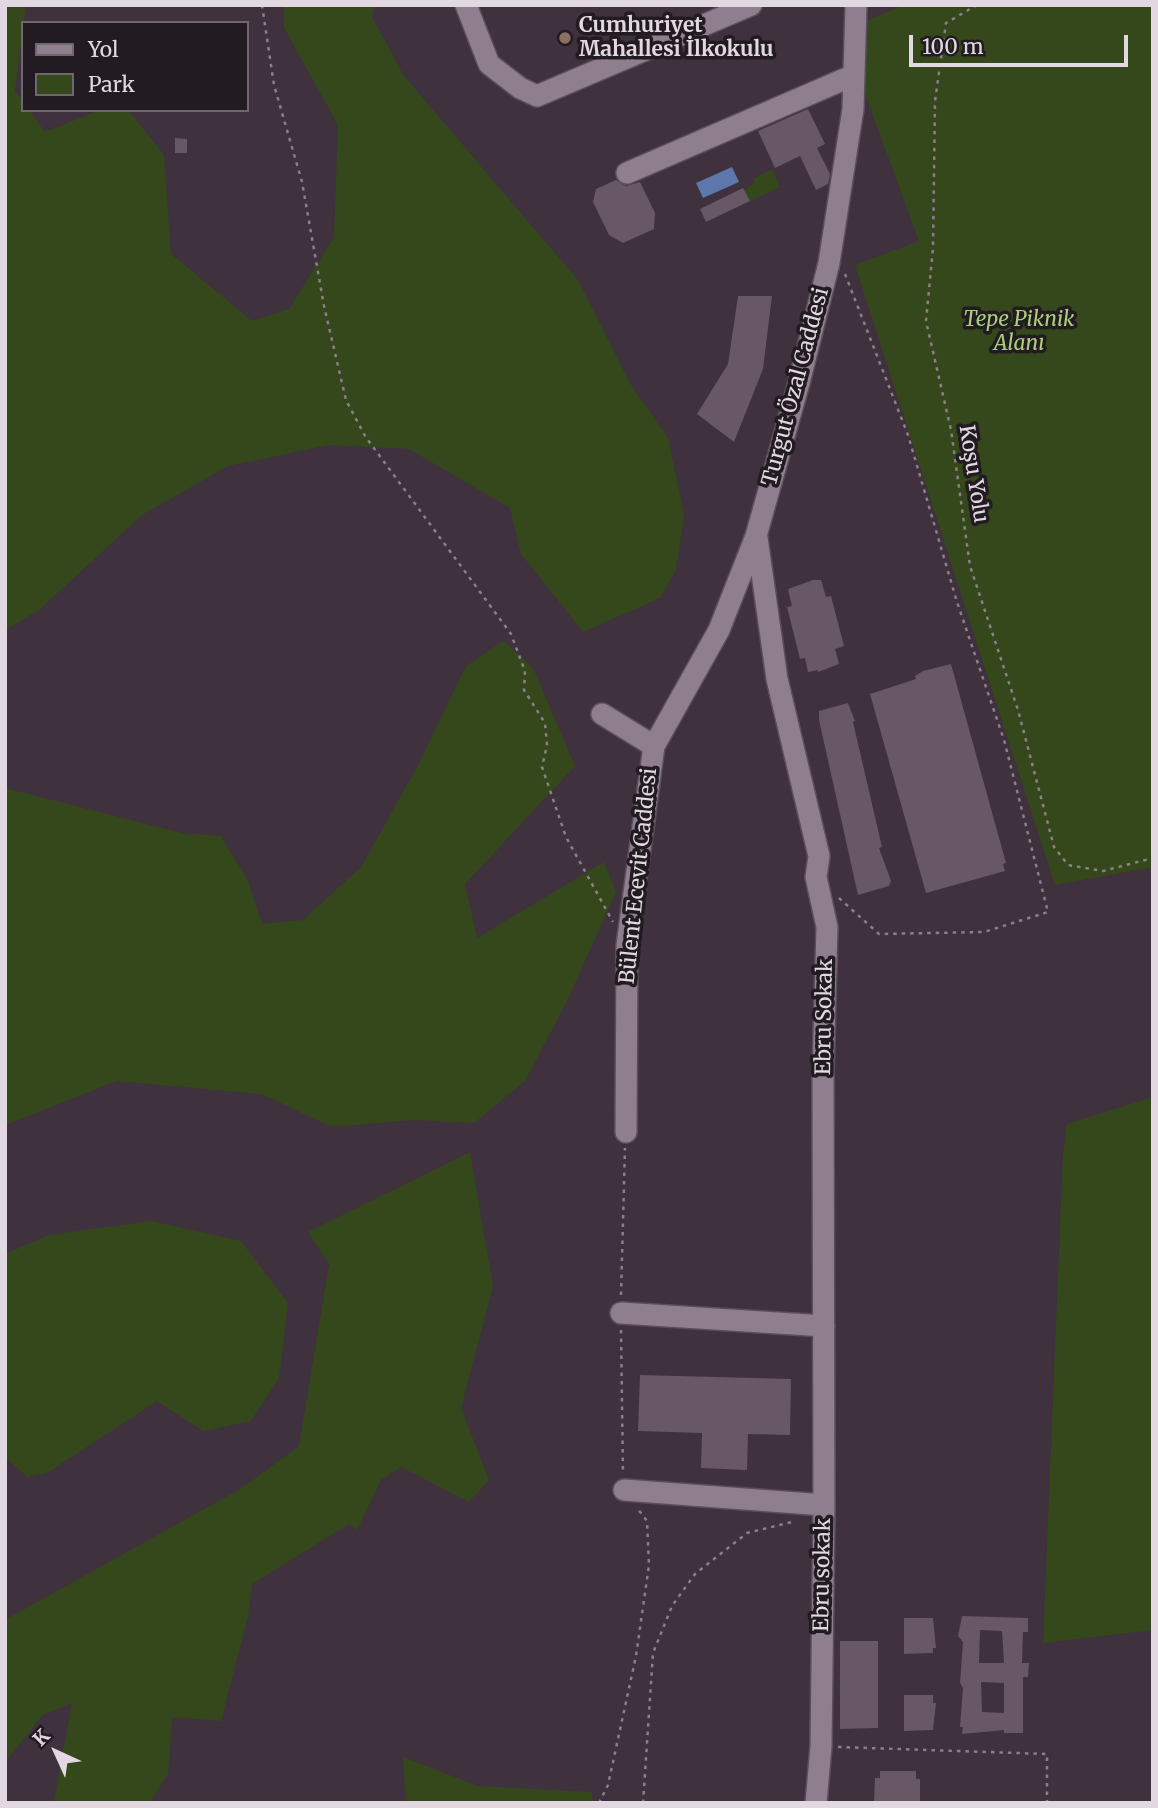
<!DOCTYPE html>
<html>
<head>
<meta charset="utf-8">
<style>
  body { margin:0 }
  #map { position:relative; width:1158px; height:1808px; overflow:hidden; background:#3f313e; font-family:Merriweather,serif }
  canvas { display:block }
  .frame { position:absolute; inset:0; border:7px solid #e2d8e1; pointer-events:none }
  .legend { position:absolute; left:21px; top:21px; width:228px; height:91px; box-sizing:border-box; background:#221b21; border:2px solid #6f676e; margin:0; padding:9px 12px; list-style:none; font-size:21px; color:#e2d8e1 }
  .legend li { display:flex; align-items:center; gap:14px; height:35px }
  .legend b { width:35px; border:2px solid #6f676e }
  .north { position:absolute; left:21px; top:1717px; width:70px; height:70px; -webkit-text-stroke:5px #221b21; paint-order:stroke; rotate:315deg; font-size:19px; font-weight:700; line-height:28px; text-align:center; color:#e2d8e1 }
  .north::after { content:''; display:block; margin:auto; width:24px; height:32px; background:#e2d8e1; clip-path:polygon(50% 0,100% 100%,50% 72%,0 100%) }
  .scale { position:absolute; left:909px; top:35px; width:219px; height:32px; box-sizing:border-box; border:4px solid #e2d8e1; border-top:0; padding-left:9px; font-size:21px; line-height:24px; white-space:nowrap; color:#e2d8e1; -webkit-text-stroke:5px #221b21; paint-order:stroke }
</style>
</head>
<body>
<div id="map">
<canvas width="1158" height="1808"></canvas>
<div class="frame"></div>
<ul class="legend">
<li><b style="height:9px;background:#8f7e8e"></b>Yol</li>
<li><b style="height:19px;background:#35481c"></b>Park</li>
</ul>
<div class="north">K</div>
<div class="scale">100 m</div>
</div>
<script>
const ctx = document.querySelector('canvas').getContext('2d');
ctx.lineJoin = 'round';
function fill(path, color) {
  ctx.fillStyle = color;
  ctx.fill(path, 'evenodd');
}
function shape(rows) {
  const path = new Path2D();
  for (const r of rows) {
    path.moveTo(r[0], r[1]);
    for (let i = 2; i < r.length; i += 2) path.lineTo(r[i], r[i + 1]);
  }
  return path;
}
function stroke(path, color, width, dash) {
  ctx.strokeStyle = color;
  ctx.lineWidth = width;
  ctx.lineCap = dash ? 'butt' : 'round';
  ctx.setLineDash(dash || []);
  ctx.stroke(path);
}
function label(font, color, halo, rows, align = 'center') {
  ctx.font = font + ' Merriweather,serif';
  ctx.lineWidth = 7;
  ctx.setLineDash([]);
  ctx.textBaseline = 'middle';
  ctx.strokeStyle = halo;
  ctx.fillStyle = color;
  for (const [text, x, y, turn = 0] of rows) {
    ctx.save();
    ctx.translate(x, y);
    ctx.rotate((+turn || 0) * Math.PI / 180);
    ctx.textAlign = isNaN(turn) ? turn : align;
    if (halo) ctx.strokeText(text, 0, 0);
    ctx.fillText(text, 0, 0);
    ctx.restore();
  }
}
const green = shape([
  [5,5,26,5,15,91,23,101,23,110,29,110,45,132,100,110,128,110,164,155,171,254,252,321,289,309,334,237,338,125,284,28,284,5,375,5,372,17,404,76,578,280,631,385,668,438,684,515,676,570,660,598,583,632,521,554,510,508,409,449,329,445,228,466,142,515,39,610,5,630],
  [904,5,1153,5,1153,867,1055,885,855,265,919,241,842,31],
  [772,169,780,187,750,201,744,190,755,183,753,179],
  [503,641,533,668,575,766,465,884,477,938,604,862,616,892,567,1001,525,1081,474,1123,413,1120,331,1127,262,1094,117,1081,5,1125,5,788,182,833,221,836,248,881,262,924,303,920,361,867,416,769,466,666],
  [1153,1097,1153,1630,1043,1643,1063,1153,1067,1124],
  [470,1152,493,1286,461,1408,489,1480,469,1502,401,1467,381,1480,357,1530,349,1524,252,1584,248,1616,221,1721,172,1717,168,1774,149,1803,54,1803,72,1703,43,1715,5,1762,5,1620,242,1488,299,1446,329,1264,308,1232],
  [151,1221,241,1241,288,1303,279,1378,251,1421,203,1431,157,1401,47,1473,27,1477,5,1457,5,1254,49,1235],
  [403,1757,478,1786,591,1792,594,1803,406,1803]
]);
const water = shape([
  [732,167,739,182,703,198,696,183]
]);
const building = shape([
  [808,109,825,144,817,148,830,174,828,184,816,190,800,156,775,168,758,131],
  [175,138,187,139,187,153,175,153],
  [616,180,626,186,640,182,655,213,654,229,623,243,609,235,593,202,596,189],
  [743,188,750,201,706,222,700,209],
  [738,296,772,296,763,369,734,442,697,414,728,364],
  [813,580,821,580,826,597,831,596,844,646,835,649,839,664,818,672,818,670,808,672,805,658,800,659,787,607,792,606,788,589],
  [951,664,1006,863,1003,864,1005,871,926,893,870,694,916,679,915,676,923,671],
  [848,703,855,721,853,722,882,847,879,848,891,881,889,886,858,895,819,720,819,711],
  [640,1375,791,1379,790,1435,748,1434,747,1470,701,1468,702,1433,638,1431],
  [962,1616,1028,1618,1028,1632,1023,1632,1022,1663,1029,1663,1028,1677,1023,1677,1023,1733,1004,1733,1004,1730,962,1734,963,1727,960,1727,963,1688,960,1683,963,1642,958,1636],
  [980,1630,1002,1631,1004,1663,979,1663],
  [981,1682,1004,1683,1004,1713,982,1712],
  [904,1618,933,1618,936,1648,933,1648,933,1653,904,1654],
  [840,1641,878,1641,878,1728,840,1729],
  [904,1695,933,1695,933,1703,936,1703,933,1730,904,1731],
  [880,1771,916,1771,916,1779,920,1779,920,1803,874,1803,875,1778,880,1778]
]);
const path = shape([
  [262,5,274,85,302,182,324,306,346,400,365,436,511,634,525,671,524,690,545,723,547,745,542,767,566,837,613,922],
  [977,5,946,23,935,101,933,248,926,321,951,430,970,566,1018,710,1054,847,1068,865,1103,871,1153,858],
  [839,898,879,934,984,932,1048,912,1004,740,957,602,908,435,845,274],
  [621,1295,625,1148],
  [621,1330,623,1474],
  [838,1747,1047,1754,1047,1803],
  [599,1803,608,1785,636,1656,649,1565,647,1521,637,1508],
  [643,1803,653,1653,672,1606,695,1574,747,1533,792,1522]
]);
const minor = shape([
  [466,5,489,64,520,88,537,96,751,5],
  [627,173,854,75],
  [757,538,777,679,819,856,816,877,827,927,823,1073,824,1505],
  [602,714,654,746],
  [626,1132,627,945,654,746,719,630,756,536,799,383,829,263,853,109,856,5],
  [621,1313,824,1326],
  [624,1490,824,1505,821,1746,816,1803]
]);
const markers = [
  [565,38,7,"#8d6e63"]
];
const poiNames = [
  ["Cumhuriyet",579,26],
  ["Mahallesi İlkokulu",579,50]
];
const parkNames = [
  ["Tepe Piknik",1019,320],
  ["Alanı",1019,344]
];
const streetNames = [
  ["Turgut Özal Caddesi",796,387,-75],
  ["Koşu Yolu",973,474,81],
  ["Bülent Ecevit Caddesi",639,876,-84],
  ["Ebru Sokak",825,1017,-89],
  ["Ebru sokak",823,1575,-89]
];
fill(green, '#35481c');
fill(water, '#5e77ad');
fill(building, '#685764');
stroke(minor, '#5b4e5a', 24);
stroke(path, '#8b7f8a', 2.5, [3.5, 5]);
stroke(minor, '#8f7e8e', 21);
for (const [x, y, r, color] of markers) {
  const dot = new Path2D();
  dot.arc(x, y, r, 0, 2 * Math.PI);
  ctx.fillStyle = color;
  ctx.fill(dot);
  stroke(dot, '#221b21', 2.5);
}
label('bold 21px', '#e2d8e1', '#221b21', poiNames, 'left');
label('italic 21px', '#aad07b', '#221b21', parkNames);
label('21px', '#e2d8e1', '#221b21', streetNames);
</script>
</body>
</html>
